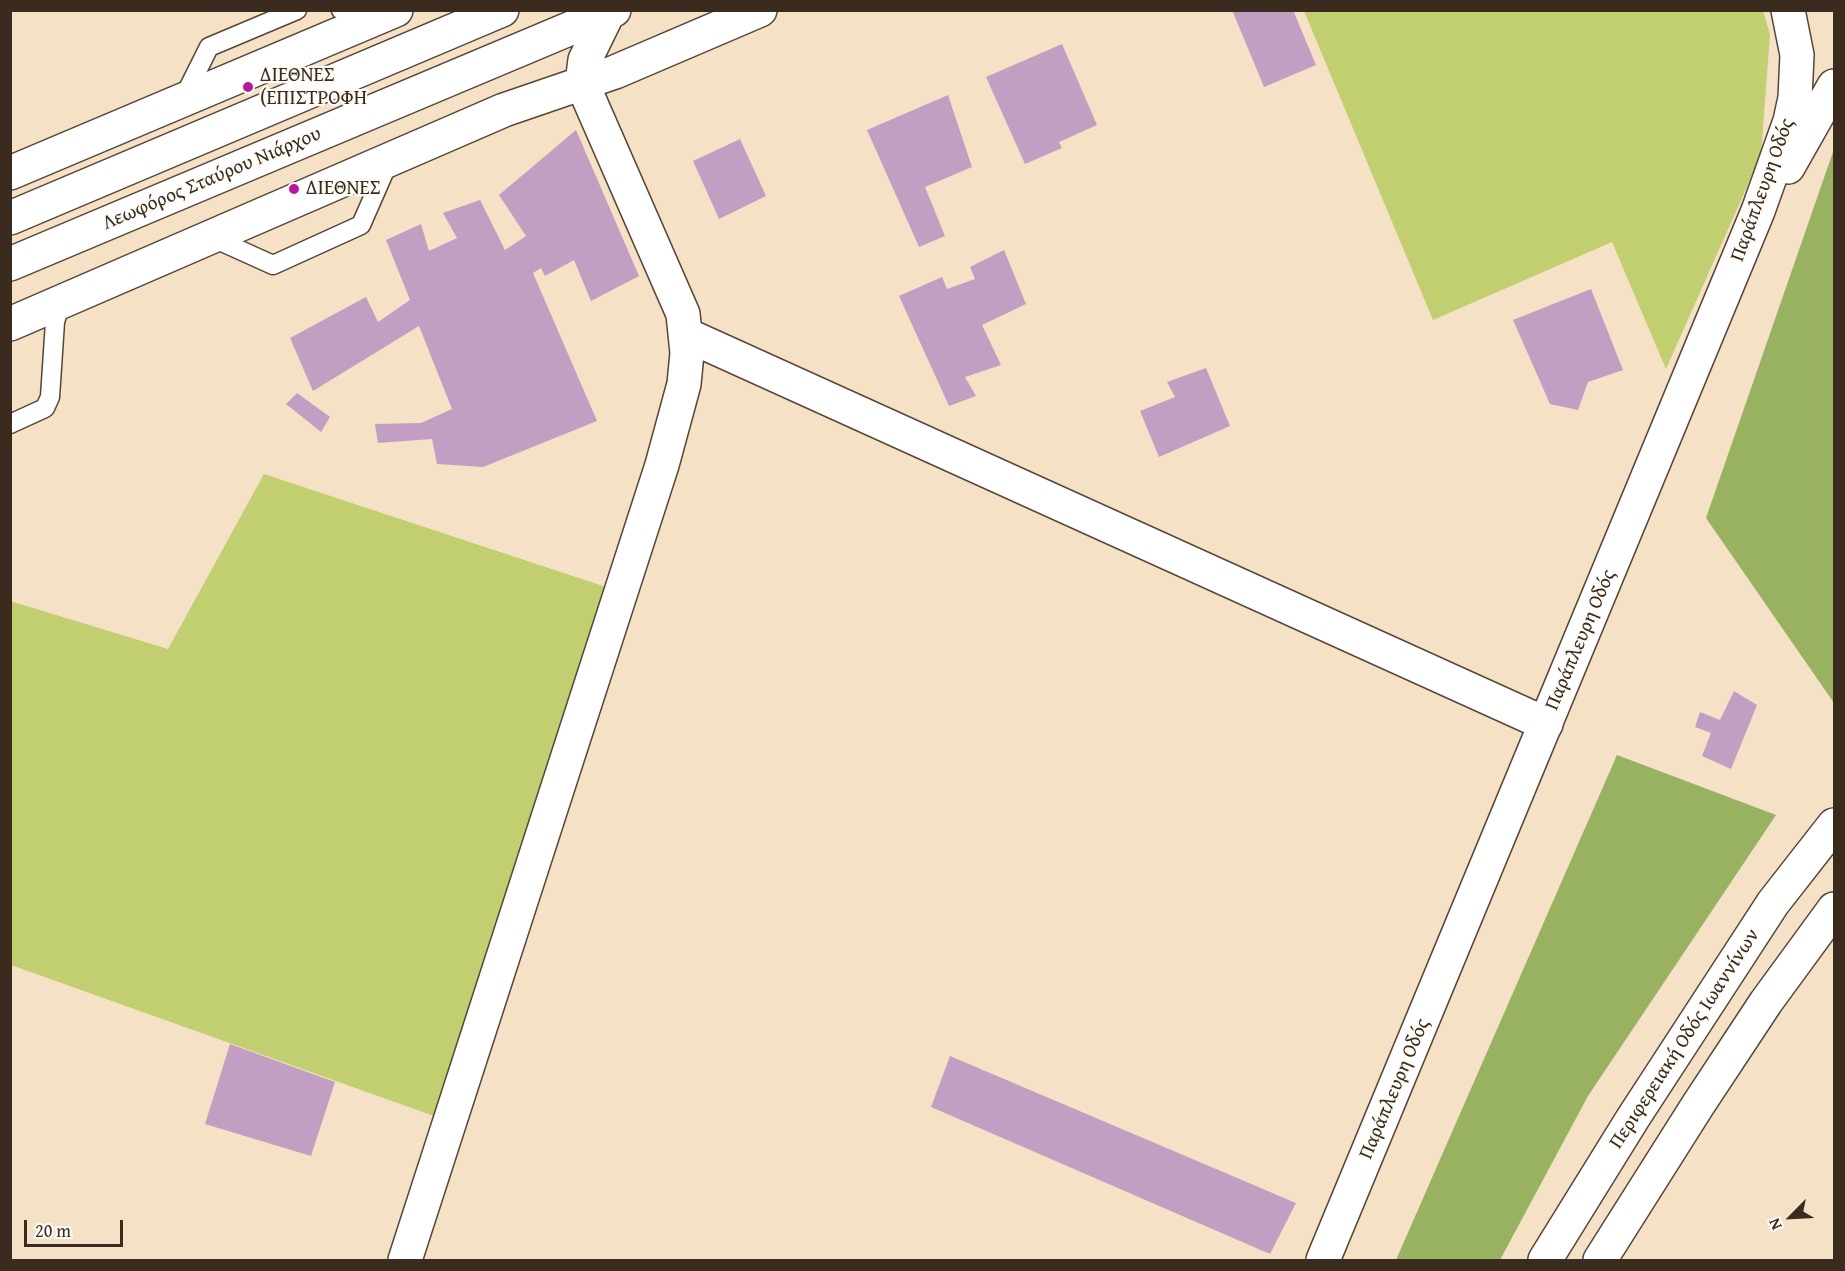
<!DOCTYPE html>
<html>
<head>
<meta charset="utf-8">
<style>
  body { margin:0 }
  #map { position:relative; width:1845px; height:1271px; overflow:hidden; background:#f4e1c6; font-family:"Gentium Book Plus",serif }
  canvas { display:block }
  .frame { position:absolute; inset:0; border:12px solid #3b2a1e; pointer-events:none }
  .north { position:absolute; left:1761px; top:1187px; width:60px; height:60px; -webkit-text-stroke:4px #fdfcf7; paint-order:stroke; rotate:246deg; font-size:16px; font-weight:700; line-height:24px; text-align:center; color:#3b2a1e }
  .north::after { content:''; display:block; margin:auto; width:21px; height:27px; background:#3b2a1e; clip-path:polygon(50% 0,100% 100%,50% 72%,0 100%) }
  .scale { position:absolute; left:24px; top:1220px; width:99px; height:27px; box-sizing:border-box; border:3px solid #3b2a1e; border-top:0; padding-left:8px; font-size:18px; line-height:21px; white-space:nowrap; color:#3b2a1e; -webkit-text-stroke:4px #fdfcf7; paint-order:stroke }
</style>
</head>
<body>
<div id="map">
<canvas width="1845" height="1271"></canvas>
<div class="frame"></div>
<div class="north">N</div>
<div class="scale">20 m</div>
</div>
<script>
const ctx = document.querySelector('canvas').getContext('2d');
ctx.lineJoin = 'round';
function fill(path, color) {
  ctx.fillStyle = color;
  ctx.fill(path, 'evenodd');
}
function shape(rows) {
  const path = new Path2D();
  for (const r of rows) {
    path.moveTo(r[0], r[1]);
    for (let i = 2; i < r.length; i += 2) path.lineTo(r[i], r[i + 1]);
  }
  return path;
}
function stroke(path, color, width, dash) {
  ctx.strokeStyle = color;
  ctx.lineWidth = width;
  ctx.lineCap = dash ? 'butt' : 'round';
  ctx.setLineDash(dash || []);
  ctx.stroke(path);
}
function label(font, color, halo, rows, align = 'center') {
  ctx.font = font + ' "Gentium Book Plus",serif';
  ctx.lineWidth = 4.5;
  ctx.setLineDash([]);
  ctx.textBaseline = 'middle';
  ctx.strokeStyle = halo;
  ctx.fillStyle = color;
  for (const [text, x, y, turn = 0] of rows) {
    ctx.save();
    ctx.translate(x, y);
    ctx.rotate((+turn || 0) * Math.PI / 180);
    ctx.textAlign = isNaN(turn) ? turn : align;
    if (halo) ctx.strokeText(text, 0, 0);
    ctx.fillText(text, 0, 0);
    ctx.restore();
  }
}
const green = shape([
  [1304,11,1763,11,1770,34,1761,155,1666,369,1612,242,1433,320],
  [264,474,606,587,434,1116,11,965,10,601,168,649]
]);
const forest = shape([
  [1834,149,1834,703,1706,518],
  [1617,755,1776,815,1588,1096,1500,1260,1396,1260]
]);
const building = shape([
  [1232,10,1293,10,1316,65,1264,87],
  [1062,44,1097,125,1059,142,1062,148,1025,164,986,77],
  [948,95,972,167,925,187,945,236,919,247,867,130],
  [576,130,639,276,591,301,574,260,545,276,541,268,533,273,597,421,483,467,437,464,432,439,378,443,375,424,421,423,452,409,419,326,313,391,290,338,366,297,378,322,410,300,386,240,421,224,429,251,457,238,443,213,480,200,505,250,526,236,499,195],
  [740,139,766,196,719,219,693,161],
  [1004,250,1026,304,982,325,1001,365,965,377,976,396,949,406,899,296,942,277,947,289,975,279,970,267],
  [1591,289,1623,370,1588,382,1578,410,1550,404,1513,320],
  [1206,368,1230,426,1159,457,1140,411,1175,397,1167,382],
  [297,393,330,417,321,432,286,404],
  [1734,691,1757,705,1731,769,1702,756,1711,733,1695,727,1700,712,1720,720],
  [230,1044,335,1082,311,1156,205,1124],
  [950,1056,1296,1203,1270,1254,931,1107]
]);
const service = shape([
  [341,10,369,21],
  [184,97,209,47,297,10],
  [211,237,273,265,361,225,389,161],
  [10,424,45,408,50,397,55,322,61,301]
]);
const minor = shape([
  [10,173,396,10],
  [687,335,1546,724],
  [405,1260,662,465,684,384,687,353,683,314,582,83]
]);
const tertiary = shape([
  [1788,167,1834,86],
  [10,324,504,110,615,72,760,10],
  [1323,1260,1758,211,1790,121,1795,98,1797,55,1788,10]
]);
const secondary = shape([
  [582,83,585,60,608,13],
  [10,218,502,10],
  [10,264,614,10]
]);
const trunk = shape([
  [1545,1260,1633,1118,1773,903,1834,825],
  [1600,1260,1698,1105,1766,1002,1834,909]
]);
const markers = [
  [248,87,6,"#b5179e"],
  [294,189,6,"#b5179e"]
];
const poiNames = [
  ["ΔΙΕΘΝΕΣ",260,76],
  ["(ΕΠΙΣΤΡΟΦΗ",260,99],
  ["ΔΙΕΘΝΕΣ",306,189]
];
const streetNames = [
  ["Λεωφόρος Σταύρου Νιάρχου",212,179,-23],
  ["Παράπλευρη Οδός",1763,190,-70],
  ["Παράπλευρη Οδός",1581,640,-67],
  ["Περιφερειακή Οδός Ιωαννίνων",1685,1039,-57],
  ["Παράπλευρη Οδός",1395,1089,-67]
];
fill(green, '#c2cf70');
fill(forest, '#99b262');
fill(building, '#c39ec3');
stroke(service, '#574537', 21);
stroke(minor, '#574537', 36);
stroke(tertiary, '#574537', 36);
stroke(secondary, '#574537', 36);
stroke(trunk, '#574537', 36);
stroke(service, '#fff', 18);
stroke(minor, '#fff', 33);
stroke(tertiary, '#fff', 33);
stroke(secondary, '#fff', 33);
stroke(trunk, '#fff', 33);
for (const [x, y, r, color] of markers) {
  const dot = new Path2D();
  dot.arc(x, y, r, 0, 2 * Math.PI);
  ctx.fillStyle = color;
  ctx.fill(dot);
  stroke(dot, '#fdfcf7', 2);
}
label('20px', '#3b2a1e', '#fdfcf7', poiNames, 'left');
label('20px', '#3b2a1e', '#fdfcf7', streetNames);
</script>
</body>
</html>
